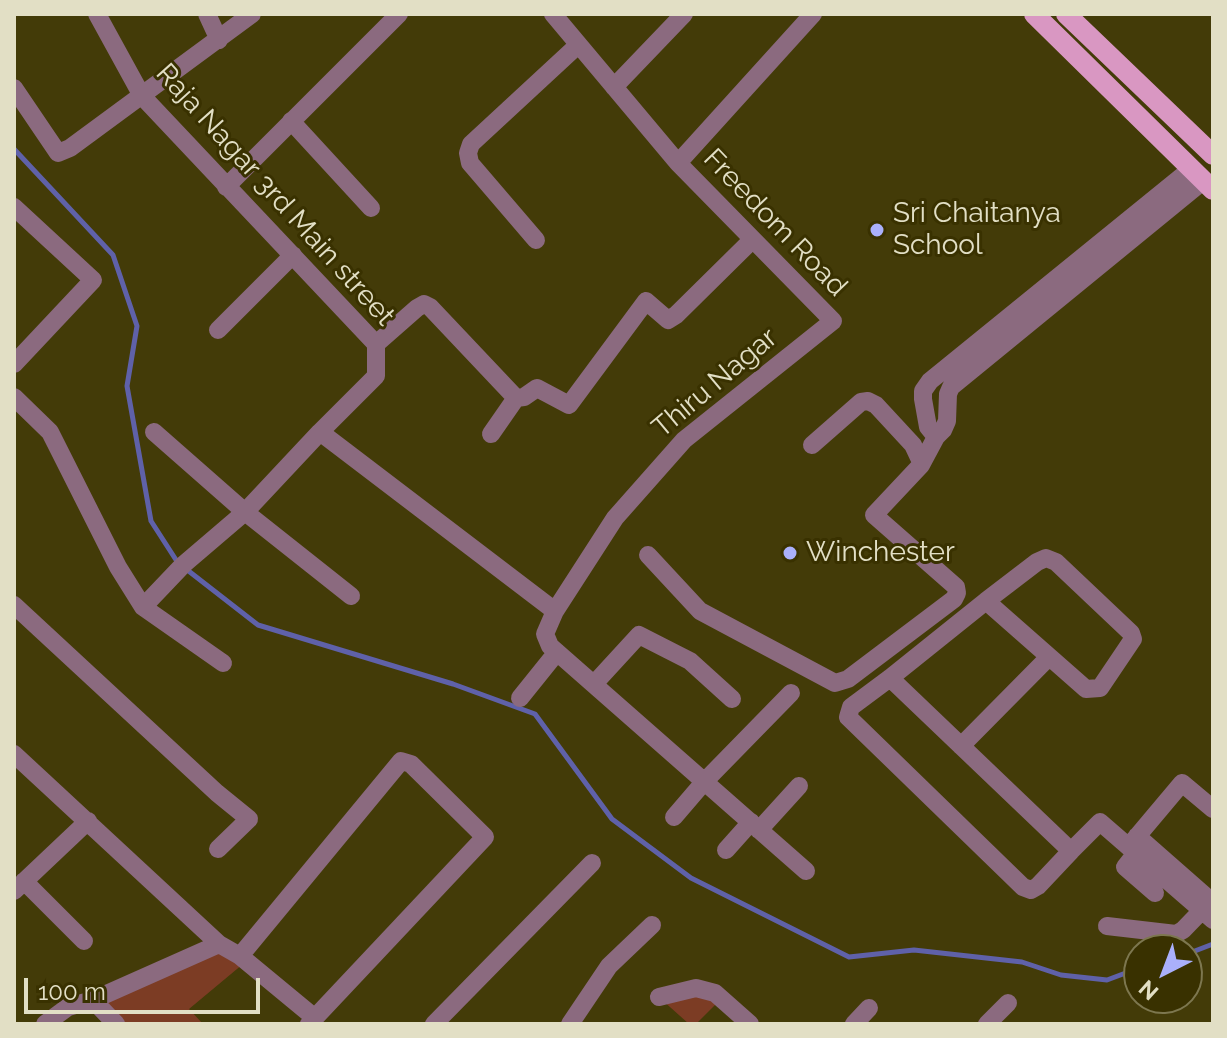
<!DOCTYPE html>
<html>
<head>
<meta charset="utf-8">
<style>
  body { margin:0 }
  #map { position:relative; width:1227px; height:1038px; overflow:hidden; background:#433b08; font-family:Raleway,sans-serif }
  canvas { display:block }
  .frame { position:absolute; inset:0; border:16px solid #e2dfc5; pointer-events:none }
  .north { position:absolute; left:1123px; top:934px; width:80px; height:80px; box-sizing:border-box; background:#393100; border:2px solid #7d774f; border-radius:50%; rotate:222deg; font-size:22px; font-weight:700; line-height:32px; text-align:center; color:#e2dfc5 }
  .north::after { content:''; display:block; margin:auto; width:28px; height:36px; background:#aab0fb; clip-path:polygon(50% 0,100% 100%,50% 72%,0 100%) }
  .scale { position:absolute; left:24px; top:978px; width:236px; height:36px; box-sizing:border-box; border:4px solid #e2dfc5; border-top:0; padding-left:10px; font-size:24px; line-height:28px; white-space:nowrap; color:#e2dfc5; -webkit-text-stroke:6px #393100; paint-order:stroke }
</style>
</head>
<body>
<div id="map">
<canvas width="1227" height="1038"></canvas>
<div class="frame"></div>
<div class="north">N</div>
<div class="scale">100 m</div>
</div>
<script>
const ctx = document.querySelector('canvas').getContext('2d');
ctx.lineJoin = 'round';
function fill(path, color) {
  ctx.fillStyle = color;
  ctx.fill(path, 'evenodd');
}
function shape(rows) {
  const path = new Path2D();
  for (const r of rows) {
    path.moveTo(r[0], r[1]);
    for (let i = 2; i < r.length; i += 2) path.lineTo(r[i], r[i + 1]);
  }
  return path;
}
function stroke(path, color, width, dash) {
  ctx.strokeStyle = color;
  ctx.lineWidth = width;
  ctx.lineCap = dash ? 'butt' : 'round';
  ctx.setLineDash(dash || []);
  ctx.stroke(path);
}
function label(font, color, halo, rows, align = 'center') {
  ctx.font = font + ' Raleway,sans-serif';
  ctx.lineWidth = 6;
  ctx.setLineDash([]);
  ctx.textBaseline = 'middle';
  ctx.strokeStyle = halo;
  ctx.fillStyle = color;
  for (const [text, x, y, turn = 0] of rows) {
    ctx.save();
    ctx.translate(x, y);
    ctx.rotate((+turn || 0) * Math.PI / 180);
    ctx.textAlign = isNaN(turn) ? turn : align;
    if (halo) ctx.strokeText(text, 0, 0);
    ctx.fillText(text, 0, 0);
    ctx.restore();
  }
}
const green = shape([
  [218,946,243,964,189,1009,203,1024,120,1024,98,1001],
  [696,991,720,1000,696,1024,689,1024,661,999]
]);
const stream = shape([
  [14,149,113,255,137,326,127,386,151,521,178,563],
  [186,569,258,625,453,684,535,714,612,819,691,878,849,957,914,950,1022,962,1061,975,1107,980,1139,968],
  [1187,954,1213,944]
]);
const minor = shape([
  [97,14,142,96,376,344,376,376,320,432,245,512,183,565,143,607],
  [207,14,219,40],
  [553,14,678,163,813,14],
  [614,87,684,14],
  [14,88,58,153,70,148,252,14],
  [291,121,371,208],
  [678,163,833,321,684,440,615,518,555,611,545,634,550,646,806,871],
  [226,187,399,14],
  [14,207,93,280,14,364],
  [536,240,470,163,468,153,471,144,578,45],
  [218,330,293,255],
  [376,344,417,308,424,304,430,307,516,398,491,434],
  [14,397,50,432,118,567,143,607,223,663],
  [516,398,524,397,537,388,569,405,646,301,668,320,676,315,752,240],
  [154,432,245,512,351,596],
  [320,432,555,611],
  [936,437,928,427,923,399,923,391,930,381,1191,169],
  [812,445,861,402,868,401,876,405,913,445,921,462],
  [648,555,700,611,835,683,848,679,954,599,957,593,956,587,874,515,921,465,936,437,943,430,947,421,948,394,951,387,1203,181],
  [986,601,1086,689,1100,688,1133,639,1131,633,1056,562,1046,558,1037,562,986,601,890,678,851,707,848,717,1023,887,1031,890,1038,886,1071,851],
  [14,605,217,793,249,819,218,849],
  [890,678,1071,851,1100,822,1213,920],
  [594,684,639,635,690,661,732,699],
  [520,698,557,652],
  [961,746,1049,657],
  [14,754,219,944,240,956,315,1018],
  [674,817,704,782,791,693],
  [759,830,799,786],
  [1137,836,1211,901],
  [1129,846,1182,783,1213,809],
  [726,850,751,822],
  [1136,853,1125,867,1155,893],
  [24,881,84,941],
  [14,891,88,821],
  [1107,926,1176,934,1183,930,1213,899],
  [240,956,401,761,411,764,485,837,309,1024],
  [659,997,696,988,715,993,750,1024],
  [93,1000,116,1024],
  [45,1024,68,1007,93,1000,219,944],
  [434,1024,592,863],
  [570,1024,609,966,652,925],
  [854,1024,869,1008],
  [987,1024,1008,1003]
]);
const major = shape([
  [1034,14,1213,190],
  [1066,14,1213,155]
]);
const markers = [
  [877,230,8,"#aab0fb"],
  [790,553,8,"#aab0fb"]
];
const streetNames = [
  ["Raja Nagar 3rd Main street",275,195,48],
  ["Freedom Road",775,223,46],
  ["Thiru Nagar",715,383,-40]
];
const poiNames = [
  ["Sri Chaitanya",893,214],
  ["School",893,246],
  ["Winchester",806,553]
];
fill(green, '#7c3c24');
stroke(stream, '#5f61a9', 5);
stroke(minor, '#8b6a7f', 18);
stroke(major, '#d997c2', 20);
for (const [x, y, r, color] of markers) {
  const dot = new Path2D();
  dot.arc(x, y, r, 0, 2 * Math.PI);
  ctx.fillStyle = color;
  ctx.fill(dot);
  stroke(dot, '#393100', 3);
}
label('28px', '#e2dfc5', '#393100', streetNames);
label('28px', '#e2dfc5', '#393100', poiNames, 'left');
</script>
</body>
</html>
